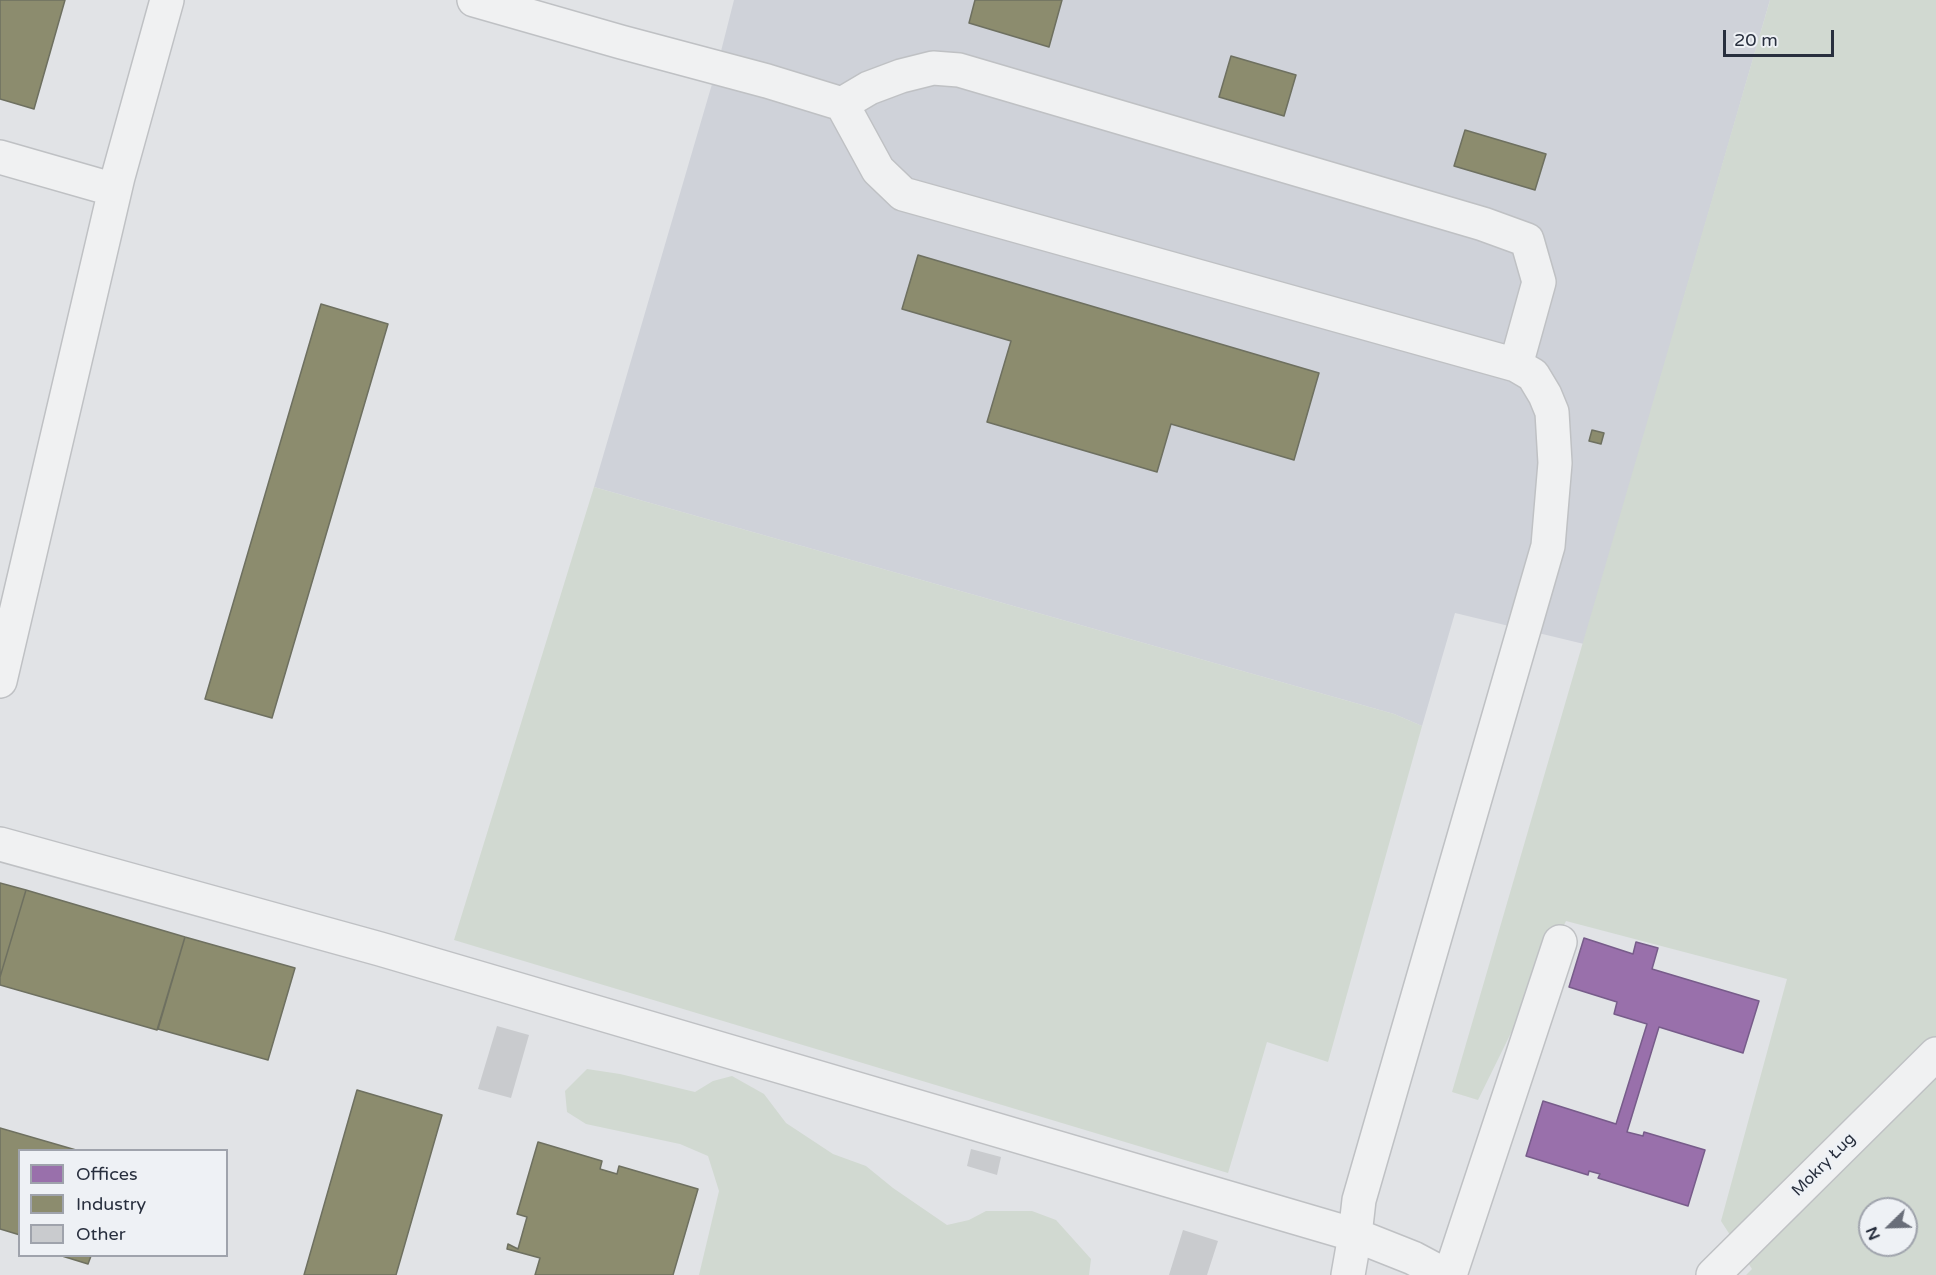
<!DOCTYPE html>
<html>
<head>
<meta charset="utf-8">
<style>
  body { margin:0 }
  #map { position:relative; width:1936px; height:1275px; overflow:hidden; background:#e1e3e6; font-family:"Varela Round",sans-serif }
  canvas { display:block }
  .legend { position:absolute; left:18px; top:1149px; width:210px; height:108px; box-sizing:border-box; background:#eef1f5; border:2px solid #9fa3ac; margin:0; padding:8px 10px; list-style:none; font-size:18px; color:#282f3e }
  .legend li { display:flex; align-items:center; gap:12px; height:30px }
  .legend b { width:30px; border:2px solid #9fa3ac }
  .north { position:absolute; left:1858px; top:1197px; width:60px; height:60px; box-sizing:border-box; background:#eef1f5; border:2px solid #9fa3ac; border-radius:50%; rotate:247deg; font-size:16px; font-weight:700; line-height:24px; text-align:center; color:#282f3e }
  .north::after { content:''; display:block; margin:auto; width:21px; height:27px; background:#696e79; clip-path:polygon(50% 0,100% 100%,50% 72%,0 100%) }
  .scale { position:absolute; left:1723px; top:30px; width:111px; height:27px; box-sizing:border-box; border:3px solid #282f3e; border-top:0; padding-left:8px; font-size:18px; line-height:21px; white-space:nowrap; color:#282f3e; -webkit-text-stroke:4px #eef1f5; paint-order:stroke }
</style>
</head>
<body>
<div id="map">
<canvas width="1936" height="1275"></canvas>
<ul class="legend">
<li><b style="height:16px;background:#9970ab"></b>Offices</li>
<li><b style="height:16px;background:#8c8c6e"></b>Industry</li>
<li><b style="height:16px;background:#c9cbce"></b>Other</li>
</ul>
<div class="north">N</div>
<div class="scale">20 m</div>
</div>
<script>
const ctx = document.querySelector('canvas').getContext('2d');
ctx.lineJoin = 'round';
function fill(path, color) {
  ctx.fillStyle = color;
  ctx.fill(path, 'evenodd');
}
function shape(rows) {
  const path = new Path2D();
  for (const r of rows) {
    path.moveTo(r[0], r[1]);
    for (let i = 2; i < r.length; i += 2) path.lineTo(r[i], r[i + 1]);
  }
  return path;
}
function stroke(path, color, width, dash) {
  ctx.strokeStyle = color;
  ctx.lineWidth = width;
  ctx.lineCap = dash ? 'butt' : 'round';
  ctx.setLineDash(dash || []);
  ctx.stroke(path);
}
function label(font, color, halo, rows, align = 'center') {
  ctx.font = font + ' "Varela Round",sans-serif';
  ctx.lineWidth = 6;
  ctx.setLineDash([]);
  ctx.textBaseline = 'middle';
  ctx.strokeStyle = halo;
  ctx.fillStyle = color;
  for (const [text, x, y, turn = 0] of rows) {
    ctx.save();
    ctx.translate(x, y);
    ctx.rotate((+turn || 0) * Math.PI / 180);
    ctx.textAlign = isNaN(turn) ? turn : align;
    if (halo) ctx.strokeText(text, 0, 0);
    ctx.fillText(text, 0, 0);
    ctx.restore();
  }
}
const built = shape([
  [734,0,1770,0,1584,644,1455,613,1422,726,1394,714,594,487,717,67]
]);
const green = shape([
  [1770,0,1936,0,1936,1275,1746,1275,1752,1269,1721,1221,1787,979,1566,921,1478,1100,1452,1092],
  [1870,1209,1906,1209,1906,1245,1870,1245],
  [594,487,1394,714,1422,726,1328,1062,1267,1042,1228,1173,454,940],
  [587,1069,620,1074,695,1092,713,1081,732,1076,764,1094,786,1123,833,1154,866,1166,893,1188,947,1225,969,1220,986,1211,1032,1211,1056,1220,1091,1259,1089,1275,699,1275,719,1191,708,1156,680,1144,586,1124,567,1112,565,1091]
]);
const offices = shape([
  [1584,938,1633,954,1636,942,1658,948,1652,969,1759,1001,1743,1053,1659,1027,1627,1132,1643,1136,1644,1132,1705,1150,1688,1206,1598,1178,1600,1174,1589,1171,1588,1175,1526,1156,1543,1101,1616,1124,1647,1024,1614,1014,1617,1002,1569,987,1584,938]
]);
const industry = shape([
  [0,0,65,0,34,109,0,99,0,0],
  [975,0,1062,0,1049,47,969,23,975,0],
  [1231,56,1296,75,1284,116,1219,97,1231,56],
  [1465,130,1546,154,1535,190,1454,166,1465,130],
  [918,255,1319,373,1294,460,1171,424,1157,472,987,422,1011,341,902,309,918,255],
  [321,304,388,324,272,718,205,699,321,304],
  [1592,430,1604,433,1601,444,1589,441,1592,430],
  [0,883,26,890,0,977,0,883],
  [26,890,185,937,157,1030,0,985,0,977,26,890],
  [185,937,295,968,268,1060,158,1029,185,937],
  [357,1090,442,1115,396,1275,304,1275,357,1090],
  [0,1128,76,1150,20,1150,20,1235,0,1229,0,1128],
  [538,1142,602,1161,600,1169,617,1174,619,1166,698,1189,673,1275,535,1275,540,1258,507,1249,508,1244,518,1249,527,1217,517,1214,538,1142],
  [62,1256,91,1256,88,1264,62,1256]
]);
const building = shape([
  [497,1026,529,1035,511,1098,478,1089],
  [971,1149,1001,1157,997,1175,967,1166],
  [1183,1230,1218,1241,1207,1275,1169,1275]
]);
const minor = shape([
  [474,0,621,42,767,81,842,104,878,170,903,194,1516,365,1533,375,1545,395,1552,412,1555,463,1548,546,1359,1200,1355,1235,1413,1258,1445,1275],
  [842,104,869,88,901,76,933,68,959,70,1483,224,1527,240,1539,282,1516,365],
  [0,157,115,190],
  [0,681,118,177,167,0],
  [0,844,380,949,1355,1235,1348,1275],
  [1450,1275,1560,942],
  [1713,1275,1936,1054]
]);
const streetNames = [
  ["Mokry Ług",1824,1165,-45]
];
fill(built, '#cfd2d9');
fill(green, '#d1d9d1');
fill(offices, '#9970ab');
stroke(offices, '#775c8a', 1.5);
fill(industry, '#8c8c6e');
stroke(industry, '#6e7060', 1.5);
fill(building, '#c9cbce');
stroke(minor, '#bfc1c4', 36);
stroke(minor, '#f0f1f2', 33);
label('16px', '#282f3e', '#eef1f5', streetNames);
</script>
</body>
</html>
